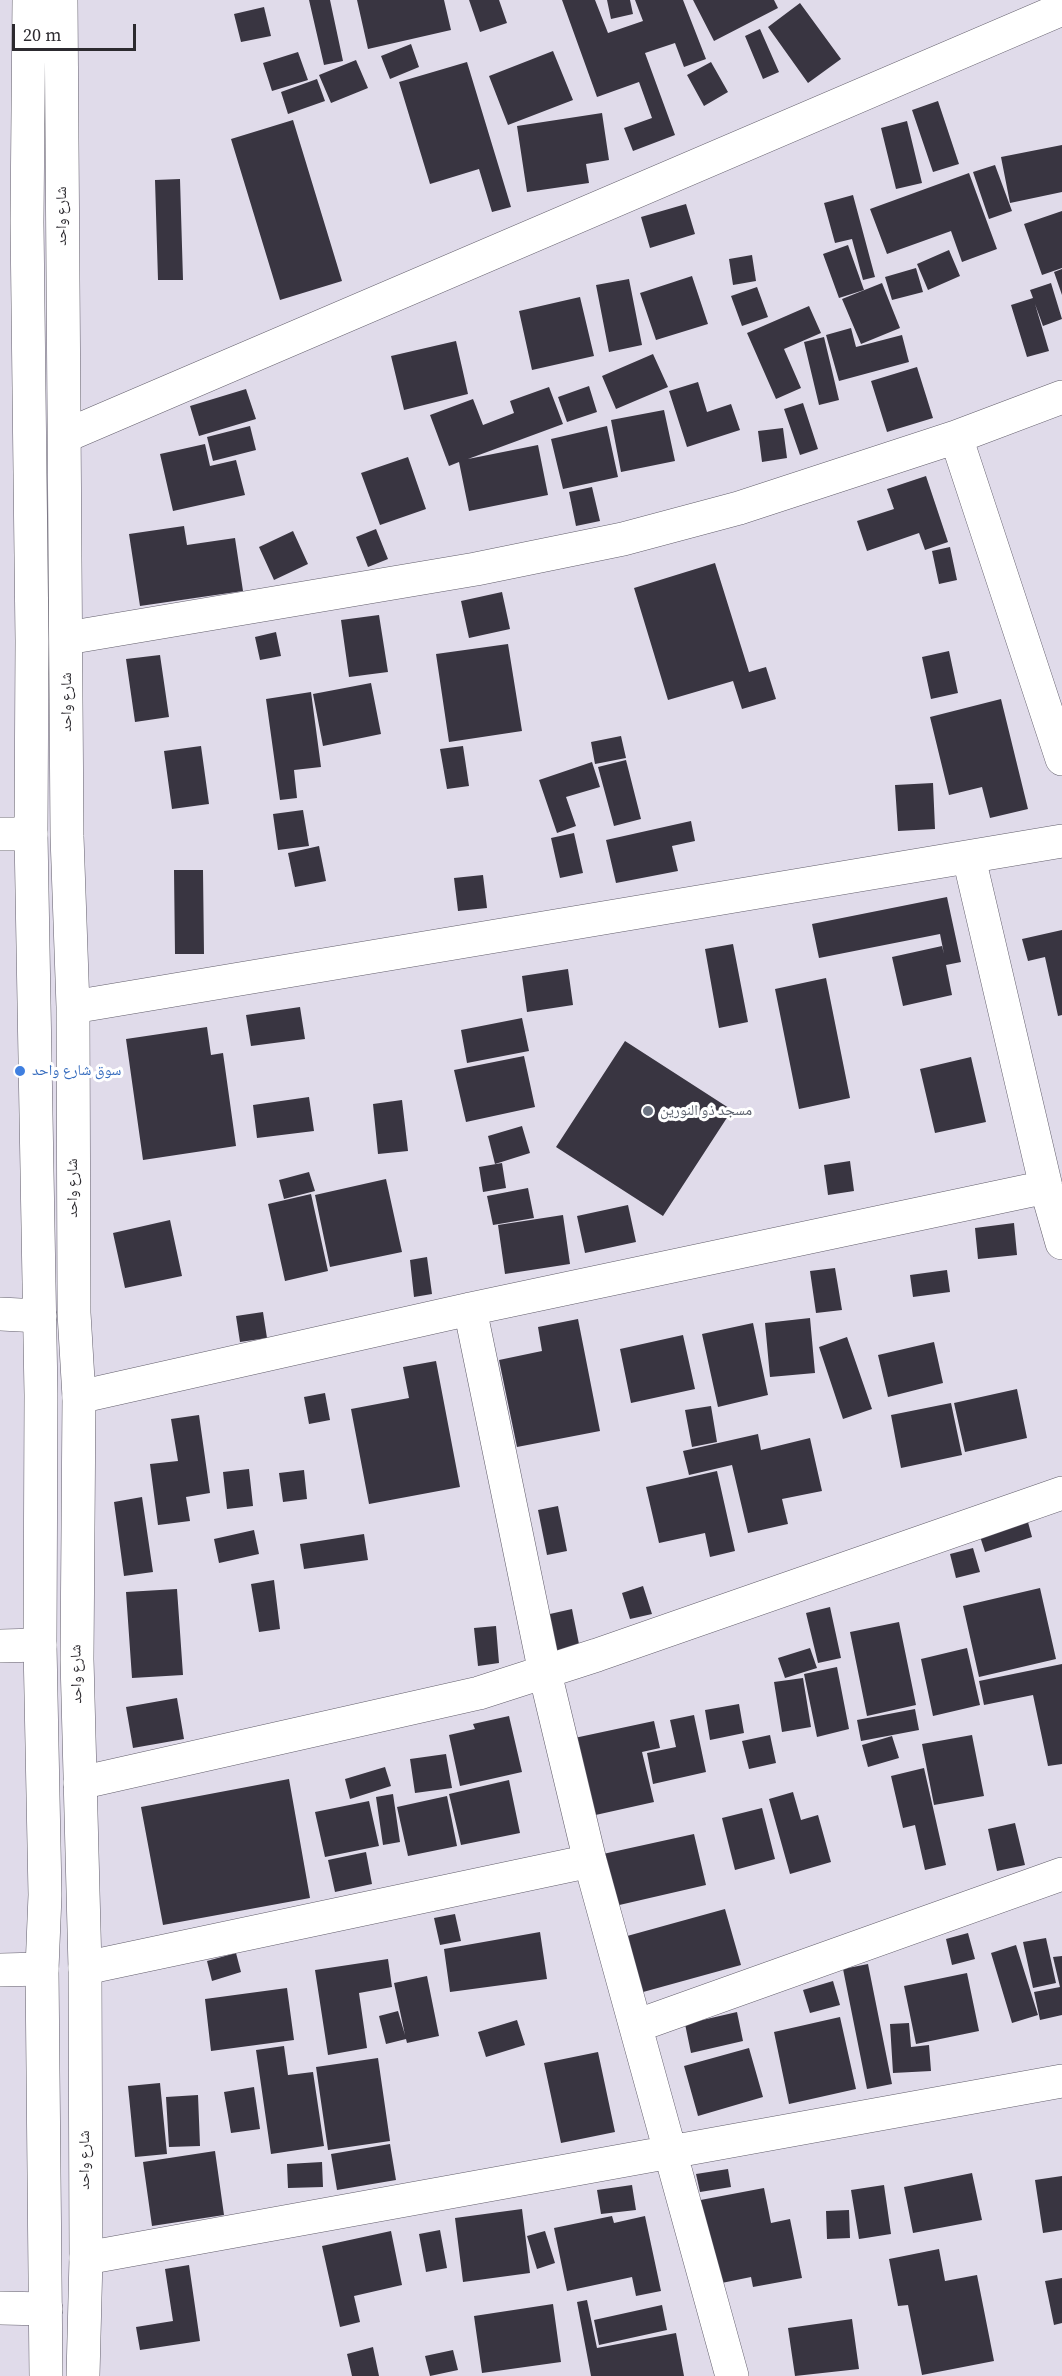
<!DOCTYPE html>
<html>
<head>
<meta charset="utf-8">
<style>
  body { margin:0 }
  #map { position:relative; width:1062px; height:2376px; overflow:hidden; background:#e0dbea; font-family:"Source Serif 4",serif }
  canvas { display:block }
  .scale { position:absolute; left:12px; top:24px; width:124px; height:27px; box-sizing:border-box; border:3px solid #2c2a2f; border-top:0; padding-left:8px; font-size:18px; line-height:21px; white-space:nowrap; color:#2c2a2f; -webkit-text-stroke:4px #fff; paint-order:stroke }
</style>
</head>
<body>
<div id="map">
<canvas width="1062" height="2376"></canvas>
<div class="scale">20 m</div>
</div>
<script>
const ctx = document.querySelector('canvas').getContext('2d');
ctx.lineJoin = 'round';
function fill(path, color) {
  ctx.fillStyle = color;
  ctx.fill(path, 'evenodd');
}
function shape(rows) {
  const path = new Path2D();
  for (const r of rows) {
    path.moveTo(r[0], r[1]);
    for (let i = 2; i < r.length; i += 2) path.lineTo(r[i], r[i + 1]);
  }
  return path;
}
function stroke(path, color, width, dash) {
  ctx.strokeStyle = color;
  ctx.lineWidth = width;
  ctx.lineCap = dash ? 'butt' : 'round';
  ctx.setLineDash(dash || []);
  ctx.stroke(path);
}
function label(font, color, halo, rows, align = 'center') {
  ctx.font = font + ' "Source Serif 4","Noto Naskh Arabic",serif';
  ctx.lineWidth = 6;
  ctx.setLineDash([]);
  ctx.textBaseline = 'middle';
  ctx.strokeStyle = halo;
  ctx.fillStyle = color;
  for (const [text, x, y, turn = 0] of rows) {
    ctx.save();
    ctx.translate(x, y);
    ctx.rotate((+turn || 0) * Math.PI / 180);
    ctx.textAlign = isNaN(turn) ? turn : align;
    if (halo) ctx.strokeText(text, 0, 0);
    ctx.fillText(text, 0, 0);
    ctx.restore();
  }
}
const building = shape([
  [309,0,330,0,343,61,324,65],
  [357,0,444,0,451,30,368,49],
  [469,0,499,0,507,23,480,32],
  [562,0,595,0,608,33,643,21,635,0,683,0,706,59,684,67,675,43,645,53,675,135,633,151,624,128,652,118,639,82,597,97],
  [607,0,630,0,633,14,611,19],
  [693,0,774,0,778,8,714,41],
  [800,3,841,59,808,83,768,27],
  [264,7,271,36,241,42,234,14],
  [760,29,779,72,763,79,745,36],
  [411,44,419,67,390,79,381,56],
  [553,51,573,100,508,125,489,76],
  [298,52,308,80,272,91,263,63],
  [356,60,368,88,331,103,319,75],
  [467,62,511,207,492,212,479,169,430,184,399,82],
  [711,62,728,92,704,106,687,75],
  [317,79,325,101,288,114,281,92],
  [938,101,959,164,933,172,912,110],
  [602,113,609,160,586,164,589,183,527,192,517,126],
  [293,120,342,281,280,300,231,139],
  [907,121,922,183,896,189,881,128],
  [1062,145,1062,192,1010,203,1001,157],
  [995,165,1012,211,989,219,973,172],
  [969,173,997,249,962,262,951,231,887,254,870,209],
  [180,179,183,280,158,280,155,180],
  [853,195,875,277,863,280,852,239,835,243,824,203],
  [686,204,695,234,650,248,641,217],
  [1062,211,1062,268,1042,275,1024,224],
  [848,245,864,290,839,298,823,254],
  [949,250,960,276,928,290,917,264],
  [752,255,756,281,733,285,729,259],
  [916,268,923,292,892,300,885,277],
  [1062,269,1062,295,1054,272],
  [692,276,708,324,656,340,640,293],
  [629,279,642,345,609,352,596,285],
  [882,283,900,328,861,344,842,299],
  [1051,283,1062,319,1043,326,1035,304,1049,351,1027,357,1011,305,1033,298,1030,290],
  [757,287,768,317,742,326,731,296],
  [580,297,594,356,532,370,519,311],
  [809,306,821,333,784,349,801,388,776,399,747,333],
  [851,328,856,347,902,335,909,362,839,381,826,335],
  [824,337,839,400,819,405,804,342],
  [456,341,468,394,404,410,391,356],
  [653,354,668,387,616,409,602,376],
  [917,367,933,418,887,432,871,381],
  [698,382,707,412,731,404,740,430,687,447,669,391],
  [589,386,597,412,567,422,558,397],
  [549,387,563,424,468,459,538,445,548,495,469,511,459,462,449,466,430,415,473,399,483,425,514,413,510,401],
  [246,389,256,419,199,436,190,406],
  [803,403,818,449,800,455,784,409],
  [664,410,675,461,621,472,611,420],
  [250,426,256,450,213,461,207,437],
  [607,426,618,477,563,489,551,439],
  [783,428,787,458,762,462,758,431],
  [205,444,210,466,236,460,245,495,173,511,160,454],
  [408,457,426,509,380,525,361,473],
  [926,476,948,542,925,550,919,533,867,551,857,521,894,509,887,489],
  [592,487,600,521,576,526,569,492],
  [184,526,187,545,235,538,243,591,140,606,129,534],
  [376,529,388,559,368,567,356,537],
  [293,531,308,564,274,580,259,547],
  [950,547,957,580,939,584,932,551],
  [715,563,749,672,766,667,776,699,742,709,733,681,668,700,634,588],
  [502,592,510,629,469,638,461,601],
  [379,615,388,672,349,677,341,620],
  [276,632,281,656,260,660,255,637],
  [508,644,522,731,449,742,436,654],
  [949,651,958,693,931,699,922,657],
  [160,655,169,717,135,722,126,659],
  [371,683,381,734,323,746,313,694],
  [311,692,321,767,294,770,297,798,280,800,266,699],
  [1001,699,1028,809,990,818,982,787,949,795,930,717],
  [621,736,626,758,595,764,591,742],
  [201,746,209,804,172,809,164,751],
  [463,746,469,786,447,789,440,749],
  [626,760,641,819,614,826,598,767],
  [592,762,600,787,566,797,576,826,557,833,539,780],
  [933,783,935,829,898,831,895,785],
  [303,810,309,846,278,850,273,814],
  [691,821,695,841,672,846,678,871,616,883,606,840],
  [574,833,583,873,560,878,551,838],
  [319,846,326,881,295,887,288,853],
  [174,870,203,870,204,954,175,954],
  [483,875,487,908,458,911,454,878],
  [947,897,961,962,946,965,952,995,903,1006,892,957,942,946,944,954,940,934,819,958,812,924],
  [1062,930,1062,1015,1058,1016,1045,957,1028,961,1022,939],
  [733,944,748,1022,719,1028,705,949],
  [568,969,573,1005,527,1012,522,976],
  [826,978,850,1098,799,1109,775,989],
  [300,1007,305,1039,251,1046,246,1015],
  [522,1018,529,1051,467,1063,461,1030],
  [207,1027,211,1055,223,1053,236,1146,143,1160,126,1039],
  [625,1041,732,1110,663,1216,556,1147],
  [524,1056,535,1107,466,1122,454,1070],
  [971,1057,986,1122,935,1133,920,1069],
  [309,1097,314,1131,257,1138,253,1105],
  [402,1100,408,1151,378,1154,373,1104],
  [522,1126,530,1153,495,1164,488,1136],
  [850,1161,854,1191,828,1195,824,1165],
  [502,1163,506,1188,483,1192,479,1167],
  [309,1172,315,1191,284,1199,279,1180],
  [386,1179,402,1252,330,1267,315,1195],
  [528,1188,534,1218,493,1225,487,1196],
  [311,1194,328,1271,285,1281,268,1204],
  [628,1205,636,1242,585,1253,577,1216],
  [563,1215,570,1264,505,1274,498,1225],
  [170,1220,182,1276,125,1288,113,1233],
  [1014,1223,1017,1255,978,1259,975,1228],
  [427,1257,432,1294,414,1297,410,1260],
  [835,1268,842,1310,816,1313,810,1271],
  [947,1270,950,1292,913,1297,910,1275],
  [263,1312,267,1338,240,1342,236,1316],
  [810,1318,815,1373,770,1377,765,1323],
  [578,1319,600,1431,517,1447,499,1360,542,1351,538,1327],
  [753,1323,768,1395,718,1407,702,1334],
  [683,1335,695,1389,631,1403,620,1349],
  [847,1337,872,1409,843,1419,819,1347],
  [934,1342,943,1383,888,1397,878,1355],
  [436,1361,460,1487,369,1504,351,1409,409,1398,403,1367],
  [1017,1389,1027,1438,965,1452,954,1403],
  [325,1393,330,1420,309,1424,304,1397],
  [951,1403,962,1455,901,1468,891,1415],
  [711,1406,717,1442,692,1447,685,1410],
  [199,1415,210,1493,186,1497,190,1521,158,1525,150,1464,178,1461,171,1419],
  [758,1434,761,1450,810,1438,822,1491,782,1499,788,1524,748,1533,732,1465,689,1475,683,1451],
  [249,1469,253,1506,227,1509,223,1472],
  [304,1470,307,1499,283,1502,279,1473],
  [717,1471,735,1551,710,1557,705,1533,659,1543,646,1487],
  [142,1497,153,1572,124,1576,114,1502],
  [558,1506,567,1551,547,1555,538,1510],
  [1025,1511,1032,1537,985,1552,977,1527],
  [254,1530,259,1554,219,1563,214,1539],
  [364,1534,368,1560,304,1569,300,1544],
  [973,1548,980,1572,956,1578,950,1554],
  [274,1580,280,1629,259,1632,251,1584],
  [643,1586,652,1614,630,1619,622,1593],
  [1040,1588,1056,1659,979,1677,963,1606],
  [177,1589,183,1675,132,1678,126,1592],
  [830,1607,841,1658,818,1663,806,1613],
  [572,1609,580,1649,540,1658,532,1618],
  [899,1622,916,1705,867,1716,850,1632],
  [496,1626,499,1663,478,1666,474,1628],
  [810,1648,817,1668,785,1678,778,1658],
  [967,1648,980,1705,933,1716,921,1659],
  [1062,1664,1062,1764,1048,1766,1033,1695,984,1705,979,1681],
  [837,1667,849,1729,817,1737,804,1674],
  [803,1678,811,1727,782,1732,774,1682],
  [177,1698,184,1739,133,1748,126,1707],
  [739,1704,744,1733,710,1740,705,1710],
  [915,1709,919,1730,861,1741,857,1720],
  [694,1715,706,1772,653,1784,647,1753,676,1747,670,1720],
  [509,1716,522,1772,460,1786,449,1735,475,1729,473,1724],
  [654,1721,660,1748,642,1752,654,1802,582,1818,565,1740],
  [770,1735,776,1763,749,1769,742,1741],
  [972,1735,984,1796,934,1805,922,1744],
  [892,1736,899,1758,868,1767,862,1745],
  [446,1754,452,1788,415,1793,410,1759],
  [385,1767,391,1786,350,1799,345,1779],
  [924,1768,946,1865,925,1870,915,1825,903,1828,891,1776],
  [289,1779,310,1898,163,1925,141,1807],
  [509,1780,520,1833,461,1845,449,1794],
  [793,1792,801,1820,818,1815,831,1862,790,1874,769,1799],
  [393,1794,400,1842,383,1845,376,1797],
  [447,1796,457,1846,408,1856,397,1807],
  [369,1801,379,1846,325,1857,315,1812],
  [762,1808,775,1859,735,1870,722,1818],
  [1015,1823,1025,1865,997,1871,988,1829],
  [694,1834,706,1885,615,1906,603,1854],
  [366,1852,372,1884,335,1892,328,1860],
  [725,1909,741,1965,625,1997,609,1941],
  [455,1914,461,1941,440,1945,434,1918],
  [540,1932,547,1979,450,1992,444,1949],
  [968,1933,975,1959,952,1965,946,1939],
  [1046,1938,1056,1983,1033,1988,1023,1942],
  [1016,1945,1038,2015,1012,2023,991,1953],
  [236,1953,241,1972,212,1981,207,1961],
  [1062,1956,1062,2015,1040,2020,1034,1992,1060,1987,1053,1957],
  [388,1959,392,1987,359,1993,367,2048,328,2055,315,1970],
  [868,1964,892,2084,867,2089,843,1969],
  [967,1973,979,2031,916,2044,904,1986],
  [427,1976,439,2036,407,2043,406,2039,386,2044,379,2016,398,2011,405,2035,394,1983],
  [833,1981,840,2005,810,2013,803,1990],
  [287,1988,294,2040,211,2051,205,1999],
  [737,2012,743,2041,691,2053,685,2024],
  [840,2017,856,2089,789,2104,774,2032],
  [517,2020,525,2045,486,2057,478,2032],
  [909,2023,911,2047,929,2045,931,2071,893,2073,890,2024],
  [284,2046,288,2075,313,2072,324,2146,271,2154,256,2050],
  [749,2048,763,2097,698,2116,684,2066],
  [598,2052,615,2132,561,2143,544,2063],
  [378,2058,390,2141,328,2150,316,2067],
  [160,2083,167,2154,135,2157,128,2086],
  [254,2087,260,2129,231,2133,224,2092],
  [198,2095,200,2146,169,2147,166,2097],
  [390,2144,396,2180,337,2190,331,2154],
  [215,2151,224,2215,152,2226,143,2162],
  [322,2162,323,2187,288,2188,287,2164],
  [728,2169,731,2187,700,2192,696,2174],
  [972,2173,982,2220,913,2233,904,2187],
  [1062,2176,1062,2230,1043,2233,1035,2180],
  [632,2185,636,2210,601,2214,597,2190],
  [884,2185,891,2234,859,2239,851,2190],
  [764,2188,771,2223,790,2219,802,2278,753,2287,751,2277,707,2286,690,2202],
  [522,2209,530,2273,463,2282,455,2218],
  [849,2210,850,2238,827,2239,826,2211],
  [612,2216,614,2223,645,2216,661,2291,636,2296,632,2277,567,2291,554,2228],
  [440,2230,447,2268,426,2272,419,2234],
  [391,2231,402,2285,354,2296,360,2322,340,2327,322,2246],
  [545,2231,555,2263,537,2269,527,2236],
  [939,2249,945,2281,977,2275,994,2361,922,2375,908,2305,898,2306,889,2259],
  [189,2265,200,2341,140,2350,136,2327,173,2321,165,2269],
  [1062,2278,1062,2323,1054,2325,1045,2281],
  [587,2300,597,2348,676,2333,684,2376,591,2376,577,2302],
  [553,2304,561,2362,482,2373,474,2316],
  [662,2305,667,2330,599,2345,594,2320],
  [852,2319,859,2369,795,2376,788,2328],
  [373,2347,379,2376,352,2376,347,2354],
  [453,2350,458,2370,430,2376,425,2356]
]);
const minor = shape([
  [65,436,1062,9],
  [956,437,1062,759],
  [67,638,476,569,623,539,739,508,956,437,1062,397],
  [0,834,31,834],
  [969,858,1046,1187,1062,1243],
  [470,1309,545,1673,590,1861,732,2376],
  [0,1314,40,1316],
  [79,1397,470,1309,1046,1187],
  [0,1646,40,1645],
  [80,1783,479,1693,597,1655,1062,1493],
  [85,1968,590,1861],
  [0,1970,42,1969],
  [636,2026,1062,1874],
  [86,2258,1062,2081],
  [0,2308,46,2309]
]);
const tertiary = shape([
  [29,0,27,222,32,641,31,834,41,1395,40,1645,45,1895,42,1969,46,2376],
  [61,0,67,836,73,1007,74,1313,79,1397,77,1659,85,1968,86,2258,83,2376],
  [73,1007,1062,841]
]);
const markers = [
  [20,1071,6,"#3f7fe0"],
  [648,1111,6,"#6b7280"]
];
const streetNames = [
  ["شارع واحد",62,216,-90],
  ["شارع واحد",67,702,-90],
  ["شارع واحد",73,1188,-90],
  ["شارع واحد",77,1674,-91],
  ["شارع واحد",85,2160,-90]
];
const shopNames = [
  ["سوق شارع واحد",32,1071]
];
const worshipNames = [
  ["مسجد ذو النورين",660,1111]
];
fill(building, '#393541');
stroke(minor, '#625e6b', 34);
stroke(tertiary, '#625e6b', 34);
stroke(minor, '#fff', 33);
stroke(tertiary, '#fff', 33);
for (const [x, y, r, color] of markers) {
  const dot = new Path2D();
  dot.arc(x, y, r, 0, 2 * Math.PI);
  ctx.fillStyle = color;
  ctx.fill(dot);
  stroke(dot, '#fff', 2);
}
label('15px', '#2c2a2f', '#fff', streetNames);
label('15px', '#366cbe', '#fff', shopNames, 'left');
label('15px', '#5b616d', '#fff', worshipNames, 'left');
</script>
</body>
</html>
